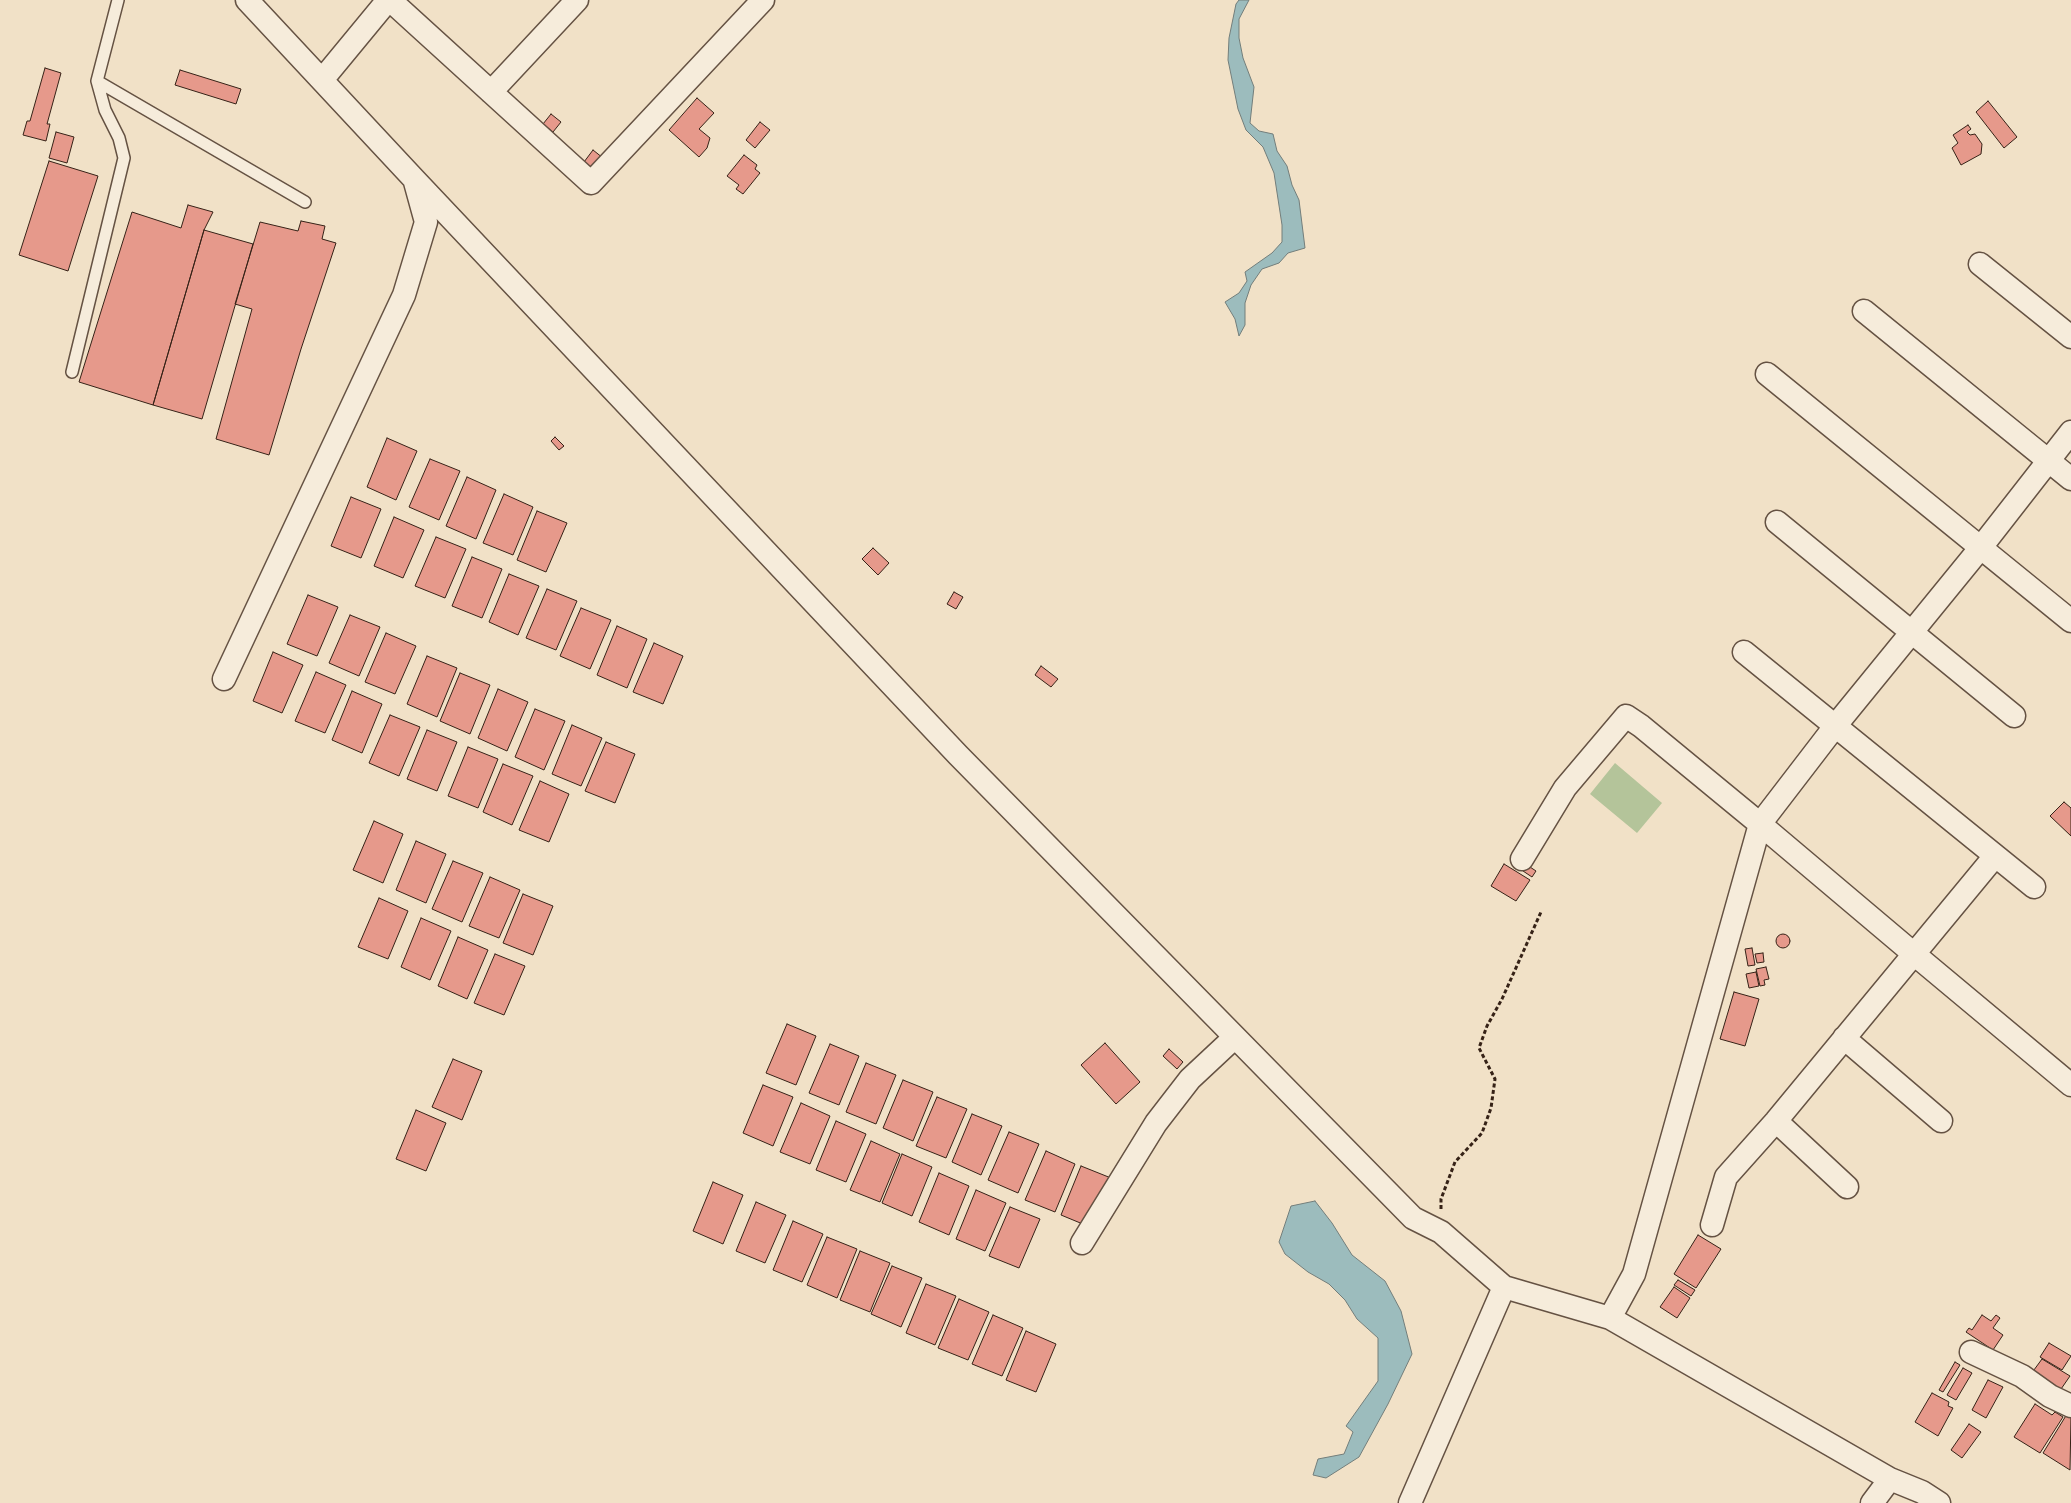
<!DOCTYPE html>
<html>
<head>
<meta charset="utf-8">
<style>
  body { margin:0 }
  canvas { display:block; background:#f1e1c7 }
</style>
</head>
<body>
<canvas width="2071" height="1503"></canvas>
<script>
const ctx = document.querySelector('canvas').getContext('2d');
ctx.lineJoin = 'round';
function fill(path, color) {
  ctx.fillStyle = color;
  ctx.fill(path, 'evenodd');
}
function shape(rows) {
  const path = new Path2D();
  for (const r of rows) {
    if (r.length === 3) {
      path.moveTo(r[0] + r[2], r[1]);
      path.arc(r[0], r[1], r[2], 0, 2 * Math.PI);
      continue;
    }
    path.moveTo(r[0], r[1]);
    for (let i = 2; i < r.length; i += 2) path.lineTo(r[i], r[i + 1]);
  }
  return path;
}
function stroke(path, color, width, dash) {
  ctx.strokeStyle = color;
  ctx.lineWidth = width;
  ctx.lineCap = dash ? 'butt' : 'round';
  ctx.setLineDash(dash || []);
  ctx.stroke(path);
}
const green = shape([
  [1615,763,1662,803,1637,833,1590,794]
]);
const water = shape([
  [1239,0,1249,0,1239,19,1239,38,1243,58,1254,87,1250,123,1259,131,1273,134,1277,151,1287,166,1292,185,1299,200,1305,248,1288,253,1279,263,1262,269,1251,285,1245,303,1245,325,1239,336,1235,319,1225,302,1239,293,1247,281,1245,272,1272,253,1282,242,1282,225,1274,173,1263,147,1246,130,1238,109,1228,60,1229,38,1236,4,1239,0],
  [1315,1201,1332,1223,1352,1255,1385,1281,1401,1311,1412,1354,1388,1404,1359,1457,1326,1478,1313,1475,1318,1459,1344,1454,1353,1432,1346,1426,1378,1381,1378,1338,1357,1319,1345,1300,1329,1284,1308,1272,1285,1254,1279,1242,1291,1206,1315,1201]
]);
const building = shape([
  [45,68,61,73,47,124,50,124,46,141,23,135,27,121,30,121,45,68],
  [180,70,241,89,236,104,175,85,180,70],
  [697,98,714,113,699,129,710,138,707,148,699,157,669,130,697,98],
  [1988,101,2017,137,2004,148,1976,112,1988,101],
  [551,114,561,122,553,132,543,124,551,114],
  [760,122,770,130,755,148,746,140,760,122],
  [1968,125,1971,129,1967,132,1970,135,1975,134,1982,144,1981,154,1961,165,1952,148,1958,143,1953,135,1968,125],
  [56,132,74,137,67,163,49,158,56,132],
  [593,150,603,158,594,169,584,162,593,150],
  [744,155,757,165,755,169,760,173,743,194,736,189,739,185,727,176,744,155],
  [49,161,98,176,68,271,19,255,49,161],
  [188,205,213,212,204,230,153,405,79,382,132,212,181,228,188,205],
  [301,221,325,226,322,239,336,243,301,349,269,455,216,439,252,309,235,304,260,222,298,231,301,221],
  [204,230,253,244,202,419,153,405,204,230],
  [555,437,564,446,559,450,551,441,555,437],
  [387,438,417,451,396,500,367,487,387,438],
  [430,459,460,471,439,520,409,507,430,459],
  [467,477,496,490,476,539,446,526,467,477],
  [504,494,533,507,513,555,483,543,504,494],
  [351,497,381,509,361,558,331,546,351,497],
  [537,511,567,523,546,572,517,560,537,511],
  [394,517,424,530,403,578,374,566,394,517],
  [436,537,466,549,445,598,415,586,436,537],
  [873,548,889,563,878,575,862,559,873,548],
  [472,557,502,569,482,618,452,606,472,557],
  [509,574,539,586,518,635,489,622,509,574],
  [547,589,577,601,556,650,526,638,547,589],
  [954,592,963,597,956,609,947,604,954,592],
  [308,595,338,607,317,656,287,644,308,595],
  [581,608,611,620,590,669,560,656,581,608],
  [350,615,380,627,359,676,329,663,350,615],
  [617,626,647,639,627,688,597,675,617,626],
  [386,633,416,646,395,694,365,682,386,633],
  [654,643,683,656,663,704,633,692,654,643],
  [273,652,303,665,282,713,253,701,273,652],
  [427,656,457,668,437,717,407,704,427,656],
  [1041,666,1058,679,1051,687,1035,675,1041,666],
  [316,672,346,685,325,733,295,721,316,672],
  [460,673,490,685,470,734,440,721,460,673],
  [498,689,528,702,507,751,478,738,498,689],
  [352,691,382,704,362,753,332,740,352,691],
  [535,709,565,721,544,770,515,757,535,709],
  [390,715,420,727,399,776,369,763,390,715],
  [572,725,602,738,581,786,552,774,572,725],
  [427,730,457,742,437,791,407,779,427,730],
  [606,742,635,754,615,803,585,791,606,742],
  [468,747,498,759,478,808,448,796,468,747],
  [503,764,533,776,512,825,483,812,503,764],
  [540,781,569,794,549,842,519,830,540,781],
  [2064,802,2071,808,2071,836,2050,816,2064,802],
  [374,821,403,834,383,883,353,870,374,821],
  [416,841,446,854,426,903,396,890,416,841],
  [453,861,483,873,462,922,432,909,453,861],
  [1504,864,1530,880,1516,901,1491,886,1504,864],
  [1527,865,1536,871,1532,877,1523,871,1527,865],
  [490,877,520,890,499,938,469,926,490,877],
  [523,894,553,906,533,955,503,943,523,894],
  [379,898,408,911,388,959,358,947,379,898],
  [421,918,451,931,430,980,401,967,421,918],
  [1783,941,7],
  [458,937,488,950,467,999,438,986,458,937],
  [1752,948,1755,965,1748,966,1745,949,1752,948],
  [1763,953,1764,962,1757,963,1755,954,1763,953],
  [495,954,525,966,504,1015,474,1003,495,954],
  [1766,967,1769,979,1764,980,1765,985,1760,986,1756,969,1766,967],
  [1756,972,1759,986,1749,988,1746,974,1756,972],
  [1734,992,1759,999,1745,1046,1720,1039,1734,992],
  [787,1024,816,1036,796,1085,766,1073,787,1024],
  [1105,1043,1140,1082,1116,1104,1081,1065,1105,1043],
  [830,1044,859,1056,839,1105,809,1093,830,1044],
  [1169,1049,1183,1062,1177,1069,1163,1056,1169,1049],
  [453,1059,482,1071,462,1120,432,1107,453,1059],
  [866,1063,896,1075,876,1124,846,1112,866,1063],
  [903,1080,933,1092,913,1141,883,1128,903,1080],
  [763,1085,793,1097,773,1146,743,1133,763,1085],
  [937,1097,967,1109,946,1158,916,1146,937,1097],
  [801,1103,830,1116,810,1164,780,1152,801,1103],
  [416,1110,446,1123,426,1171,396,1159,416,1110],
  [972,1114,1002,1126,981,1175,952,1162,972,1114],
  [836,1121,866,1134,846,1182,816,1170,836,1121],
  [1009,1132,1039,1144,1018,1193,988,1180,1009,1132],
  [871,1141,900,1154,880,1202,850,1190,871,1141],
  [1046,1151,1075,1164,1055,1212,1025,1200,1046,1151],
  [902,1154,932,1167,912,1216,882,1203,902,1154],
  [1081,1166,1111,1178,1090,1227,1061,1215,1081,1166],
  [939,1173,969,1186,949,1235,919,1222,939,1173],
  [713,1182,743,1195,723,1244,693,1231,713,1182],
  [976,1190,1006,1203,985,1251,956,1239,976,1190],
  [756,1202,786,1215,765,1263,736,1251,756,1202],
  [1010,1207,1040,1219,1019,1268,989,1256,1010,1207],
  [793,1221,823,1234,802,1282,773,1270,793,1221],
  [1698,1235,1721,1249,1696,1288,1674,1274,1698,1235],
  [827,1237,857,1249,837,1298,807,1285,827,1237],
  [860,1251,890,1263,870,1312,840,1300,860,1251],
  [892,1266,922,1278,901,1327,871,1314,892,1266],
  [1678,1280,1695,1290,1691,1296,1674,1285,1678,1280],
  [926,1284,956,1296,935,1345,906,1333,926,1284],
  [1674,1287,1690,1298,1677,1318,1660,1307,1674,1287],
  [959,1299,989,1312,968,1360,938,1348,959,1299],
  [993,1315,1023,1328,1002,1376,972,1364,993,1315],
  [1982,1315,1991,1321,1996,1315,2000,1318,1993,1328,2003,1335,1993,1350,1966,1332,1969,1328,1972,1330,1982,1315],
  [1026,1331,1056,1344,1036,1392,1006,1380,1026,1331],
  [2049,1343,2071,1356,2062,1370,2040,1357,2049,1343],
  [2042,1359,2070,1376,2059,1392,2031,1374,2042,1359],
  [1955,1362,1960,1365,1943,1392,1939,1390,1955,1362],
  [1963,1368,1972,1373,1956,1400,1947,1395,1963,1368],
  [1988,1380,2003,1387,1986,1418,1972,1410,1988,1380],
  [1932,1393,1949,1402,1948,1406,1953,1408,1938,1436,1915,1422,1932,1393],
  [2035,1404,2052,1415,2055,1412,2063,1417,2040,1453,2014,1437,2035,1404],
  [2067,1414,2071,1416,2070,1470,2043,1453,2067,1414],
  [1969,1424,1981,1432,1962,1458,1951,1450,1969,1424]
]);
const path = shape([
  [1441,1209,1441,1199,1455,1162,1482,1133,1491,1108,1495,1079,1479,1048,1487,1026,1502,999,1541,912]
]);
const service = shape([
  [97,81,305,202],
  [72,372,124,158,119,138,105,110,97,81,118,0]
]);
const minor = shape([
  [247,0,414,179,958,755,1413,1218,1441,1232,1504,1287,1610,1318,1890,1479,1922,1492,1939,1503],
  [390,0,591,183,763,0],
  [322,80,388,0],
  [491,92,577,0],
  [1980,264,2071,337],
  [1864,311,2071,479],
  [1767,374,2071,621],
  [1777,522,2014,716],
  [1744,652,2034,887],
  [224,679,404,295,426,222,415,182],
  [1995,856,1914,954,1760,824,1836,725,1982,546,2071,432],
  [1522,859,1565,788,1626,716,1641,726,1760,824,1634,1274,1610,1318],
  [1844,1038,1941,1121],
  [1776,1121,1847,1187],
  [1712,1225,1726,1177,1776,1121,1914,954,2071,1085],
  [1082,1243,1156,1123,1190,1079,1235,1037],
  [1971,1352,2022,1376,2050,1396,2071,1406],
  [1410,1503,1504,1287],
  [1872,1503,1890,1479]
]);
fill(green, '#b4c49a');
fill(water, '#9cbcbd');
stroke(water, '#737e7b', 1);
fill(building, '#e6998b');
stroke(building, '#362217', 1);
stroke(service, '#655243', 14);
stroke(minor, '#655243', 25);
stroke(path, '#362217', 3, [4, 2.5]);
stroke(service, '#f6ecdb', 11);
stroke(minor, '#f6ecdb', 22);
</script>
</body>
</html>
